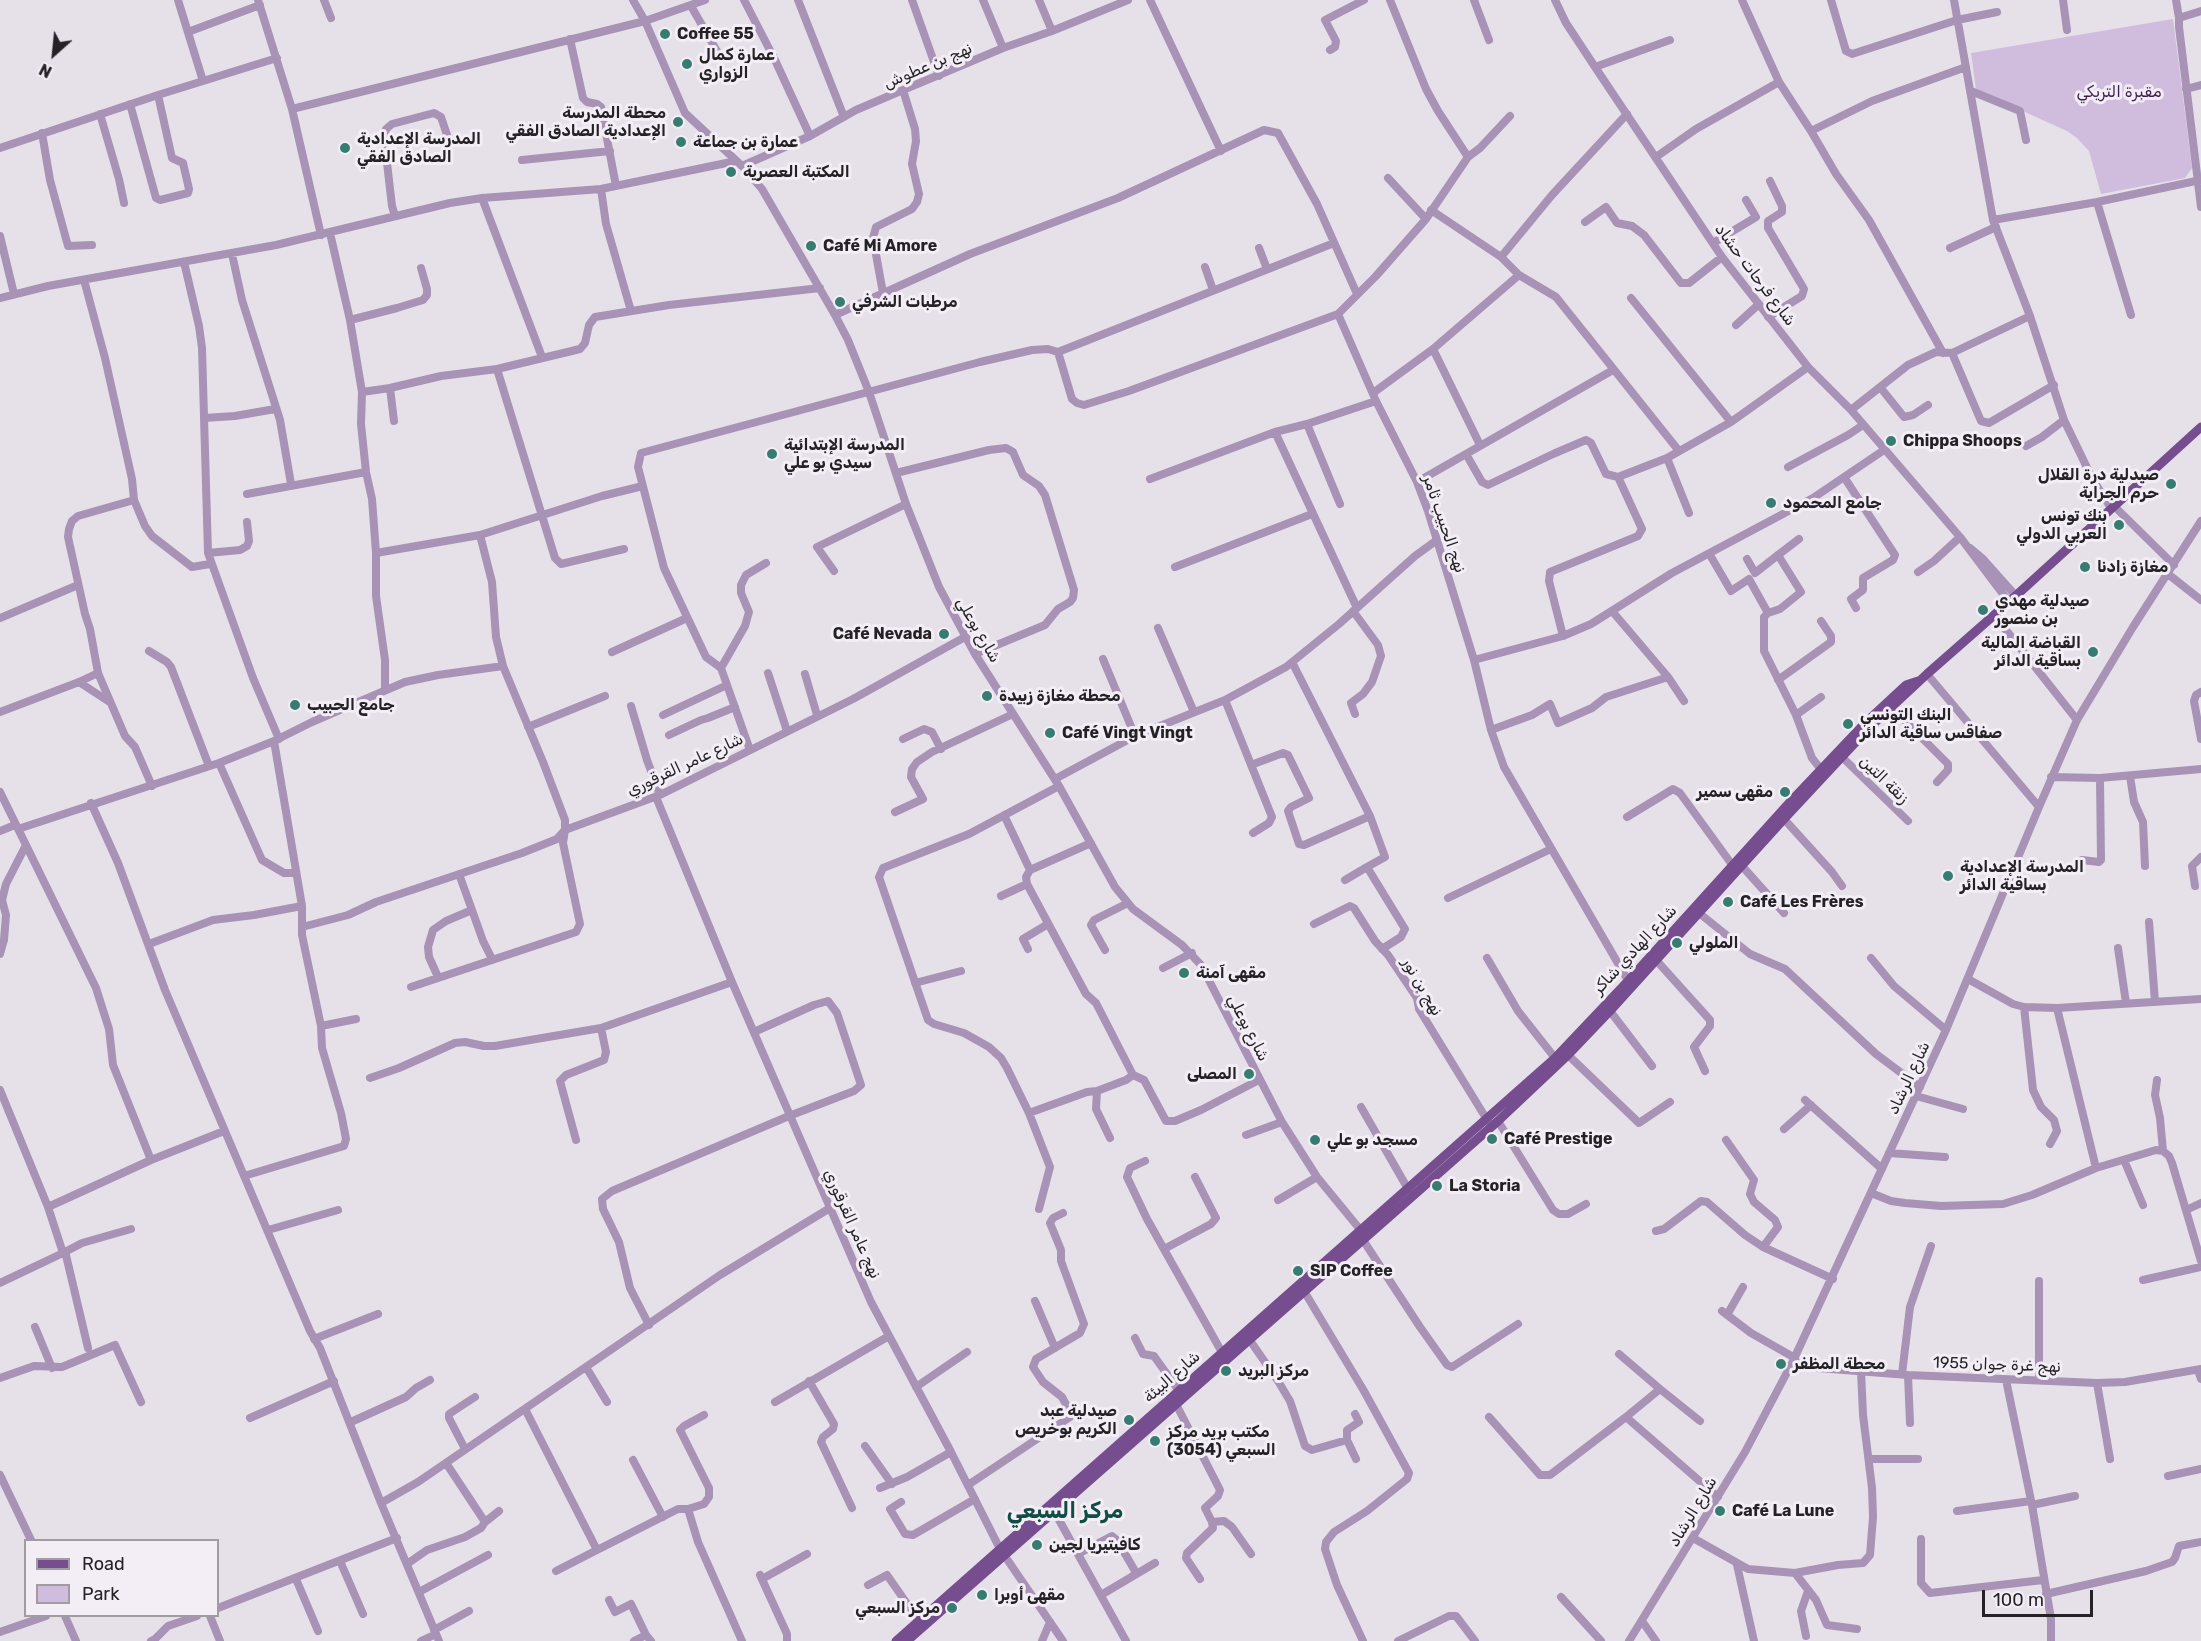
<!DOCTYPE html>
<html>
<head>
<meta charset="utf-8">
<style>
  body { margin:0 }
  #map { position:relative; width:2201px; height:1641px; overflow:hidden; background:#e6e1e9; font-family:Rubik,sans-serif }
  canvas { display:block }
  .legend { position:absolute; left:24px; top:1539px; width:195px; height:78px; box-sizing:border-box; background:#f3eef6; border:2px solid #a09ca2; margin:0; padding:8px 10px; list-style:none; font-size:18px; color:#242225 }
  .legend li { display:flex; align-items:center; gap:12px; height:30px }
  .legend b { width:30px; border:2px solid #a09ca2 }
  .north { position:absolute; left:24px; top:24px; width:60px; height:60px; -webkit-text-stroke:4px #f3eef6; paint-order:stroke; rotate:207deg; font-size:16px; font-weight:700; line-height:24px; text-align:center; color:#242225 }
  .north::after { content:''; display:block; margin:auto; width:21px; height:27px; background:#242225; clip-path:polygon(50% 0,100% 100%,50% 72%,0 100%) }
  .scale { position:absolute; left:1982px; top:1590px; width:111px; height:27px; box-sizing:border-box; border:3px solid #242225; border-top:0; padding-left:8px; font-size:18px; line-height:21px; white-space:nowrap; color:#242225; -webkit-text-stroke:4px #f3eef6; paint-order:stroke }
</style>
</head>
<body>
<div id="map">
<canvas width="2201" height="1641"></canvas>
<ul class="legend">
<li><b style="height:8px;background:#764d8e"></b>Road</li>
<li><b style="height:16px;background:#d0bddd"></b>Park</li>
</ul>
<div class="north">N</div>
<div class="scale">100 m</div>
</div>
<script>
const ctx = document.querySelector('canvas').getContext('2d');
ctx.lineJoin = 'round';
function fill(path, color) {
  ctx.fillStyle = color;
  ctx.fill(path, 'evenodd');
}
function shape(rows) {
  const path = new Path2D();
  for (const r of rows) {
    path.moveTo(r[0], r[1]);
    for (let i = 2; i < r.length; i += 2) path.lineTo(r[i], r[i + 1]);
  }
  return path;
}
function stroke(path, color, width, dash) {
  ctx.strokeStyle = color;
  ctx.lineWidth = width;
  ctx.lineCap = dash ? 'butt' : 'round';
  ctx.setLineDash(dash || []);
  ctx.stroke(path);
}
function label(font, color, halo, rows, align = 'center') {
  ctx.font = font + ' Rubik,"Noto Naskh Arabic",sans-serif';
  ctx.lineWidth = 6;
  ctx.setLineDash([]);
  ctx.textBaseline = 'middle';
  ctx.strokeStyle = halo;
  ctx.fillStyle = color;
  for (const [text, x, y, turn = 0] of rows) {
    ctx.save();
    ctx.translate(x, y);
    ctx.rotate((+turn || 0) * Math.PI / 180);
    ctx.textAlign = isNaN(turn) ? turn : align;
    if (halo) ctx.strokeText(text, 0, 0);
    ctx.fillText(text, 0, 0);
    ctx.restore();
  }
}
const green = shape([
  [2173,19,2192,168,2185,178,2101,194,2089,151,2077,138,2067,131,1976,90,1971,53]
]);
const minor = shape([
  [178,0,203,81],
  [258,0,292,109],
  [324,0,331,18],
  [633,0,645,21,685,113,742,166,762,189,835,315,848,340,869,392,906,504,939,587,975,654,1059,786,1115,887,1133,909,1182,945,1201,965,1282,1122,1317,1177,1363,1233],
  [744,0,775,60,810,136],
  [798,0,844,117],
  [912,0,939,76],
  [983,0,1003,48],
  [1039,0,1052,31],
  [1150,0,1221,151],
  [1390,0,1426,89,1438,111,1468,157],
  [1474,0,1489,40],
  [1555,0,1566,23,1595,67,1722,257,1808,367,1851,410,1960,537,2009,602],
  [1742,0,1779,82,1811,131,1836,174,1869,220,1943,353],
  [1831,0,1846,51,1852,54,1957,20,1997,12],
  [1954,0,1993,220,2030,316,2064,420,2093,480,2111,508],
  [2063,0,2067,30],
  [2176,0,2179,18],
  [691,6,718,53],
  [2201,11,2179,18,2179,27,2201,207],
  [188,32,260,5],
  [570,39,583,98,587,102,597,104,601,107,616,186],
  [1330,50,1335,47,1336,41,1325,20,1364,0],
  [1595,67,1670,40],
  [2186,89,2201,85],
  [1971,91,2020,111,2026,140],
  [130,104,156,198,160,200,188,193,189,189,183,163,172,158,158,95],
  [100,114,119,179,124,203],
  [1510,116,1480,148,1468,157,1426,219,1376,276,1338,314,1376,401,1417,482,1428,511,1474,660,1491,730,1504,767,1630,984],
  [1811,131,1872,101,1966,67],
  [42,133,50,180,68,246,92,245],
  [0,148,158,95,277,58],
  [1656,157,1696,129,1779,82],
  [522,160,610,151],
  [742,166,810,136,856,110,903,90,1003,48,1052,31,1128,0],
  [1388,178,1426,219],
  [601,189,606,224,631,311],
  [482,198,542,357],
  [2097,202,2131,315],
  [1431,210,1501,257,1519,275,1556,297,1679,451],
  [395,216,392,206,384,137,386,129,392,124,434,113,441,117,447,135],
  [1993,220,2097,202,2201,180],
  [1585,222,1606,207,1617,223,1632,226,1644,235,1681,283,1689,283,1722,257],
  [330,233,350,320,362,392,361,424,366,472,372,499,376,553,376,596,385,660,385,690],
  [321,235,292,109,645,21,705,0],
  [0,236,14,294],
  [1713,243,1756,217,1746,200],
  [1259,248,1267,269],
  [1950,248,1996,227],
  [232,254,242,300,280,420,291,484],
  [1501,257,1552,195,1627,114],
  [184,262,199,326,202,348,208,553,253,678,279,739],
  [1205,267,1213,290],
  [84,280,105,358,132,479,134,500,145,526,152,536,192,567,210,564],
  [883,293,873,238,876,227,912,209,917,202,919,194,912,164,916,141,915,129,903,90],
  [0,298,48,286,276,245,450,203,482,198,601,189,736,161],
  [1631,298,1731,422],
  [835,315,970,254,1118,198,1264,130,1278,133,1317,204,1357,294],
  [1768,317,1802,296,1804,289,1768,228,1768,221,1782,212,1782,206,1770,181],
  [350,320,397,308,423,300,427,295,427,289,421,268],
  [1736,325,1759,304],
  [1433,349,1480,445],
  [1058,352,1072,399,1077,403,1084,405,1129,391,1338,314],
  [1952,353,1981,421,1989,423,2054,385],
  [497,369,580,349,585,343,589,325,595,317,669,305,820,288],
  [1880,387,1904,417,1913,415,1928,405],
  [390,388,394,421],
  [362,392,390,388,441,376,497,369,555,558,561,564,624,549],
  [1373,393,1433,349,1519,275],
  [1851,410,1908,365,1936,352,1952,353,2030,316],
  [204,418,235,416,275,409],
  [1307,424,1340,504],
  [1275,432,1357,608],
  [2026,446,2042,437,2064,420],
  [1466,454,1482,482,1488,485,1553,454,1586,440,1591,443,1606,474,1618,477],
  [1667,458,1689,513],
  [1788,467,1848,435,1863,425],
  [896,473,989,450,1006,448,1013,452,1023,475,1039,486,1045,495,1074,590,1073,598,1070,602,1058,609,1045,625,975,654],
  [1844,477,1895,555,1893,560,1863,578,1863,590,1851,599,1856,608],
  [1150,479,1275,432,1307,424,1376,401],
  [1417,482,1613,370],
  [247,494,366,472],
  [2114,506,2174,565],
  [480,535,492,582,496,637,503,666],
  [1970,548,1982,558,2016,596],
  [208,553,240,550,247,546,249,541,247,522],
  [376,553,480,535,602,496,643,486],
  [1710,555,1731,591,1749,579,1768,613,1764,617,1764,651,1796,715,1812,758,1823,772],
  [1747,559,1755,573,1778,555],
  [1175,567,1312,514],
  [834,571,817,547,906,504],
  [1918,572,1934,561,1960,537],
  [2168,574,2201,600],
  [1353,611,1378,645,1381,656,1372,682,1363,694,1351,703,1355,714],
  [1612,611,1668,677,1684,701],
  [1768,613,1780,609,1801,592,1778,555,1799,539],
  [0,618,78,585],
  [2002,625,2077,720],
  [1158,628,1194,712],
  [1563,636,1549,581,1550,572,1638,536,1642,529,1618,477,1667,458,1731,422,1808,367],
  [149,651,167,662,171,667,209,766],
  [612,652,687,618],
  [1103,659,1135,736],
  [1474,660,1563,636,1591,624,1672,573,1813,498,1884,450],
  [1292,662,1370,816,1385,857,1367,867],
  [721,668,745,626,749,612,741,593,741,585,746,575,766,563],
  [98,673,90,629,85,614,68,537,69,529,72,521,78,516,134,500],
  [768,673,787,731],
  [805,674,817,715],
  [1927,674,2039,807],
  [1778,680,1831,642,1831,636,1821,621],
  [79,682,108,701],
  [2201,692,2196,695,2194,701,2201,739],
  [1225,700,1272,817,1269,823,1253,833],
  [631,706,647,760,660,795],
  [1891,707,1948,764,1948,770,1937,782],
  [0,712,79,682,98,673,125,736,135,747,152,786],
  [663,715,727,685],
  [1796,715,1821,697],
  [528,727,605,696],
  [1491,730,1532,715,1550,704,1558,723,1592,708,1606,697,1668,677],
  [669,735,701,720,708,718,735,707],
  [903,739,924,729,932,732,941,749],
  [750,750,721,668,706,657,664,568,638,467,641,453,980,362,1032,350,1048,349,1058,352,1334,243],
  [1842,757,1908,821],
  [219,763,262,860,284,873,296,873],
  [1251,765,1283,753,1288,755,1309,798,1291,807,1288,811,1299,844,1304,845,1370,816],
  [2130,776,2134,802,2143,822,2145,866],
  [2051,777,2100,778,2201,769],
  [1055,779,1135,736,1225,700,1286,667,1339,624,1415,556,1437,540],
  [1059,786,969,834,883,868,879,877,928,1020,934,1024,964,1033,989,1047,1001,1058,1007,1068,1029,1113,1087,1092,1097,1091,1126,1080,1133,1075,1144,1080,1166,1121,1175,1121,1201,1110,1259,1080],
  [0,792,96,988,109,1029,113,1065,151,1160],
  [656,797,732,982,871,1302,951,1452,1000,1549,1063,1641],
  [91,803,118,863,165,990,310,1331,320,1348,381,1503,439,1641],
  [895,812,923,799,911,777,912,769,917,762,932,752,1013,714],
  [1004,815,1030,870,1091,843],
  [1627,817,1673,789,1680,793,1733,866],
  [1784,819,1832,872,1842,886],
  [18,829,219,763,274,741,312,722,405,682,438,675,503,666,543,762,565,820,565,830,557,839,522,853,376,902,348,915,302,927],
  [0,831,15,825],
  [2082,860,2099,862,2101,860,2100,778],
  [1742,866,1784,913],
  [1030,870,1026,877,1027,884,1086,994,1096,1003,1133,1075],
  [1345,880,1367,867,1405,929,1401,937,1382,949],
  [2195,886,2192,866,2201,857],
  [1001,896,1027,884],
  [1448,898,1551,849],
  [472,910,483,941,492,959],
  [1699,913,1750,954,1785,969,1876,1054,1920,1087],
  [2149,922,2155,1002],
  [1314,924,1350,906,1354,908,1375,941,1388,955,1417,998,1419,1009,1489,1123],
  [149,944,213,920,254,915,302,906],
  [2118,948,2126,1003],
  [1028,949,1023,939,1048,924],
  [1105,950,1091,925,1094,920,1128,903],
  [0,954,4,940,6,915,2,900,6,884,26,845],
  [1487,958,1518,1011,1555,1058],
  [1871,958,1894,986,1946,1030],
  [1656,960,1710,1020,1710,1026,1694,1047,1705,1071],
  [1163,968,1192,953],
  [438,977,429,957,428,947,433,930,446,921,472,910,459,874],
  [1968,979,2013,1004,2024,1007,2057,1008,2201,999],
  [915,983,961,971],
  [411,987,576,932,580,924,563,843,565,830,660,795,853,699,965,637],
  [2024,1007,2033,1090,2041,1107,2054,1120,2057,1131,2050,1144],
  [2057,1008,2096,1168],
  [1610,1011,1652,1066],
  [321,1026,356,1019],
  [1568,1055,1639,1123,1670,1102],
  [370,1078,399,1068,455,1043,465,1042,484,1046,495,1046,601,1028,732,982],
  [2157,1080,2155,1095,2160,1118,2163,1151],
  [0,1090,48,1207,63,1253,0,1283],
  [1097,1091,1096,1109,1110,1138],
  [1916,1096,1963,1109],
  [1805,1100,1882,1169],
  [1361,1107,1408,1189],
  [1029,1113,1050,1167,1039,1209],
  [1498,1121,1553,1210,1559,1214,1568,1214,1586,1204],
  [1784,1129,1811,1105],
  [1246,1135,1282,1122],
  [576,1140,560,1081,566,1075,604,1060,606,1052,601,1028],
  [1726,1140,1754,1180,1750,1194,1754,1202,1775,1220,1778,1227,1763,1247],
  [1889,1153,1945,1157],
  [2124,1160,2143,1205],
  [1145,1161,1130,1168,1127,1177,1147,1219,1224,1356],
  [244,1176,344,1146,346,1139,341,1113,322,1048,321,1026,302,935,302,906,274,741],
  [1871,1193,1891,1201,1905,1203,1941,1206,2003,1204,2032,1195,2096,1168,2156,1150,2163,1151,2169,1156,2172,1163,2201,1261],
  [1278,1200,1317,1177],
  [48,1207,151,1160,224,1131],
  [2186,1210,2201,1203],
  [268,1230,338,1210],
  [1656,1231,1664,1229,1701,1201,1707,1202,1745,1235,1763,1247,1833,1279],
  [1363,1240,1420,1327,1447,1365,1452,1367,1518,1324],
  [1164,1249,1211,1224,1216,1218,1195,1177],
  [65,1251,88,1348],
  [63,1253,82,1243,131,1229],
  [2143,1280,2201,1267],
  [1304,1291,1364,1391,1409,1473,1407,1479,1367,1511,1334,1532,1326,1542,1325,1549,1337,1585,1363,1641],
  [1035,1301,1055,1348],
  [1722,1311,1751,1333,1795,1358],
  [1727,1315,1743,1287],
  [649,1325,630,1288,619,1242,603,1209,602,1199,612,1191,789,1116,854,1091,861,1085,837,1013,828,1001,814,1005,754,1032],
  [35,1327,52,1368],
  [1135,1338,1143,1354,1154,1356,1179,1391],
  [314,1339,378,1314],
  [1249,1339,1278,1381,1290,1401,1305,1446,1312,1450,1347,1440,1356,1459],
  [1619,1354,1660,1389,1626,1417],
  [1793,1361,1806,1367,1908,1375,2097,1383,2125,1382,2201,1369],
  [586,1367,607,1402],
  [2198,1370,2201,1379],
  [1902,1374,1910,1307,1931,1246],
  [1908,1375,1910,1423],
  [0,1378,34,1366,62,1367,115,1345,141,1402],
  [2006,1380,2032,1505,2051,1619,2051,1641],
  [2039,1380,2039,1281],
  [809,1381,834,1424,833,1429,823,1437,821,1442,852,1508],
  [2097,1383,2110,1459],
  [916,1387,967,1352],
  [1660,1389,1700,1421],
  [775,1402,889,1336],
  [1176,1404,1220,1490,1218,1496,1205,1508,1212,1522,1213,1528,1187,1553,1186,1558,1200,1579],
  [525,1409,597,1550,678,1509,688,1509,704,1504,709,1497,709,1488,680,1430,684,1426,704,1415],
  [1489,1417,1540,1475,1550,1475,1626,1417,1718,1497],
  [250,1418,334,1381],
  [351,1422,406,1397,416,1388,430,1380],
  [1347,1440,1347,1430,1359,1422,1355,1414],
  [865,1446,892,1484],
  [465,1449,449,1418,449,1414,475,1397],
  [1869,1459,1918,1459],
  [633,1460,663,1517],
  [0,1475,31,1540],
  [2168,1476,2201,1469],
  [968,1485,1070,1417,1069,1410,1062,1397,1043,1382,1033,1367,1036,1359,1080,1333,1084,1324,1061,1261,1061,1250,1050,1223,1053,1218,1063,1213],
  [880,1488,907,1477,951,1452],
  [901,1502,890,1509,905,1534,913,1535,975,1499],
  [381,1503,418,1482,720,1275,830,1208],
  [2032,1505,2075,1496],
  [688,1509,698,1542,742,1641],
  [1053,1509,1126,1641],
  [1957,1511,2031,1501],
  [485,1522,499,1511],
  [1212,1522,1224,1521,1232,1527,1251,1554],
  [1693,1538,1748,1569,1795,1573,1816,1600,1827,1625,1857,1629],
  [1921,1539,1921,1583,1930,1593,2043,1580],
  [1078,1554,1112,1536,1117,1540,1135,1571,1134,1575],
  [340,1561,363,1614],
  [407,1564,427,1550,465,1537,481,1528,485,1522,446,1463],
  [1737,1565,1754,1641],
  [556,1571,597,1550],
  [1795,1573,1838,1565,1863,1563,1870,1555,1873,1517,1872,1488,1863,1415,1861,1371],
  [760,1575,787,1634,787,1641],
  [296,1579,318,1631],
  [762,1579,807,1554],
  [868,1585,887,1575,919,1621],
  [419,1592,488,1555],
  [2046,1594,2146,1571,2172,1562,2175,1558,2179,1546,2201,1542],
  [1101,1595,1155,1563],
  [1561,1597,1601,1641],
  [609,1600,615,1612,631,1604,646,1635],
  [218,1608,397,1538],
  [65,1616,76,1641],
  [210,1616,220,1641],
  [1642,1621,1656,1641],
  [434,1630,469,1611],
  [0,1632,46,1616],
  [1806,1636,1801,1611,1808,1591],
  [151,1641,155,1639,168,1626,197,1616],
  [421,1641,436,1634],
  [634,1641,646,1635,651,1641],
  [1042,1641,1050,1622],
  [1398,1641,1449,1616,1456,1616,1475,1641],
  [1629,1641,1745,1452,1793,1361,1946,1030,2039,807,2077,720,2133,627,2201,521]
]);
const major = shape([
  [896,1641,1555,1058,1628,981,1790,802,1865,723,1906,685,1918,681],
  [907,1641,1498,1121,1568,1055,1610,1011,1784,819,1868,729,1927,674,2009,602,2201,427]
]);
const markers = [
  [665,34,6,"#377c71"],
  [687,64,6,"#377c71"],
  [678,122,6,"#377c71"],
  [681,142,6,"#377c71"],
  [345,148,6,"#377c71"],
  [731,172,6,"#377c71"],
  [811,246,6,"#377c71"],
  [840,302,6,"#377c71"],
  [1891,441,6,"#377c71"],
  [772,454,6,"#377c71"],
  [2171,484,6,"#377c71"],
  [1771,503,6,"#377c71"],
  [2119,525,6,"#377c71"],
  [2085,567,6,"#377c71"],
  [1983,610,6,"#377c71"],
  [944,634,6,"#377c71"],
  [2093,652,6,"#377c71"],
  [987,696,6,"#377c71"],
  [295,705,6,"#377c71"],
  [1848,724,6,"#377c71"],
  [1050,733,6,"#377c71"],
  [1785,792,6,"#377c71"],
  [1948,876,6,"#377c71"],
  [1728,902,6,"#377c71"],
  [1677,943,6,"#377c71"],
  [1184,973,6,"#377c71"],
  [1249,1074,6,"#377c71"],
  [1492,1139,6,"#377c71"],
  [1315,1140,6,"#377c71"],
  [1437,1186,6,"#377c71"],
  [1298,1271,6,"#377c71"],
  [1781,1364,6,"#377c71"],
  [1226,1371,6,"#377c71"],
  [1129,1420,6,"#377c71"],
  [1155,1441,6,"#377c71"],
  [1720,1511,6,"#377c71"],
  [1037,1545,6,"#377c71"],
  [982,1595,6,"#377c71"],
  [952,1608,6,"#377c71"]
];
const poiNames = [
  ["Coffee 55",677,34],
  ["عمارة كمال",699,55],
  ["الزواري",699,73],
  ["محطة المدرسة",666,113,"right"],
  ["الإعدادية الصادق الفقي",666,131,"right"],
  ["المدرسة الإعدادية",357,139],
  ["الصادق الفقي",357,157],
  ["عمارة بن جماعة",693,142],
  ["المكتبة العصرية",743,172],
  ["Café Mi Amore",823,246],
  ["مرطبات الشرفي",852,302],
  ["Chippa Shoops",1903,441],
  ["المدرسة الإبتدائية",784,445],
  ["سيدي بو علي",784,463],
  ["صيدلية درة القلال",2159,475,"right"],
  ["حرم الجراية",2159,493,"right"],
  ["جامع المحمود",1783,503],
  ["بنك تونس",2107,516,"right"],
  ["العربي الدولي",2107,534,"right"],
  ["مغازة زادنا",2097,567],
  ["صيدلية مهدي",1995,601],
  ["بن منصور",1995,619],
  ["Café Nevada",932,634,"right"],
  ["القباضة المالية",2081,643,"right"],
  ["بساقية الدائر",2081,661,"right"],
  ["محطة مغازة زبيدة",999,696],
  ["جامع الحبيب",307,705],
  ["البنك التونسي",1860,715],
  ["صفاقس ساقية الدائر",1860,733],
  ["Café Vingt Vingt",1062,733],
  ["مقهى سمير",1773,792,"right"],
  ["المدرسة الإعدادية",1960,867],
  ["بساقية الدائر",1960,885],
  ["Café Les Frères",1740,902],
  ["الملولي",1689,943],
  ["مقهى آمنة",1196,973],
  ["المصلى",1237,1074,"right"],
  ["Café Prestige",1504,1139],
  ["مسجد بو علي",1327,1140],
  ["La Storia",1449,1186],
  ["SIP Coffee",1310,1271],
  ["محطة المظفر",1793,1364],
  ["مركز البريد",1238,1371],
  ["صيدلية عبد",1117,1411,"right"],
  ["الكريم بوخريص",1117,1429,"right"],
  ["مكتب بريد مركز",1167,1432],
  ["السبعي (3054)",1167,1450],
  ["Café La Lune",1732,1511],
  ["كافيتيريا لجين",1049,1545],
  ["مقهى أوبرا",994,1595],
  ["مركز السبعي",940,1608,"right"]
];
const streetNames = [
  ["نهج بن عطوش",928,66,-23],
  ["شارع فرحات حشاد",1755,275,53],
  ["نهج الحبيب ثامر",1444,524,71],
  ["شارع بوعلي",978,630,60],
  ["شارع عامر القرقوري",685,765,-25],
  ["زنقة التين",1884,780,44],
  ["شارع الهادي شاكر",1635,950,-47],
  ["نهج بن نور",1422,987,60],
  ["شارع بوعلي",1248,1028,63],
  ["شارع الرشاد",1909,1078,-65],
  ["نهج عامر القرقوري",852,1224,66],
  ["نهج غرة جوان 1955",1997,1365,2],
  ["شارع البيئة",1172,1377,-41],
  ["شارع الرشاد",1693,1512,-59]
];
const parkNames = [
  ["مقبرة التريكي",2119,92]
];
const districtNames = [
  ["مركز السبعي",1065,1512]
];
fill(green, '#d0bddd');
stroke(minor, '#a892b6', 8);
stroke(major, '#764d8e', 9);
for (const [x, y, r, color] of markers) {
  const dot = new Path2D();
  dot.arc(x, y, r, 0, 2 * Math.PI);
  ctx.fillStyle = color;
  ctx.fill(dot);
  stroke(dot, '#f3eef6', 2);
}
label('bold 16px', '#242225', '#f3eef6', poiNames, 'left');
label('16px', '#242225', '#f3eef6', streetNames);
label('16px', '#3e1b50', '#f3eef6', parkNames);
label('bold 22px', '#124d45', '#f3eef6', districtNames);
</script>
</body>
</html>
